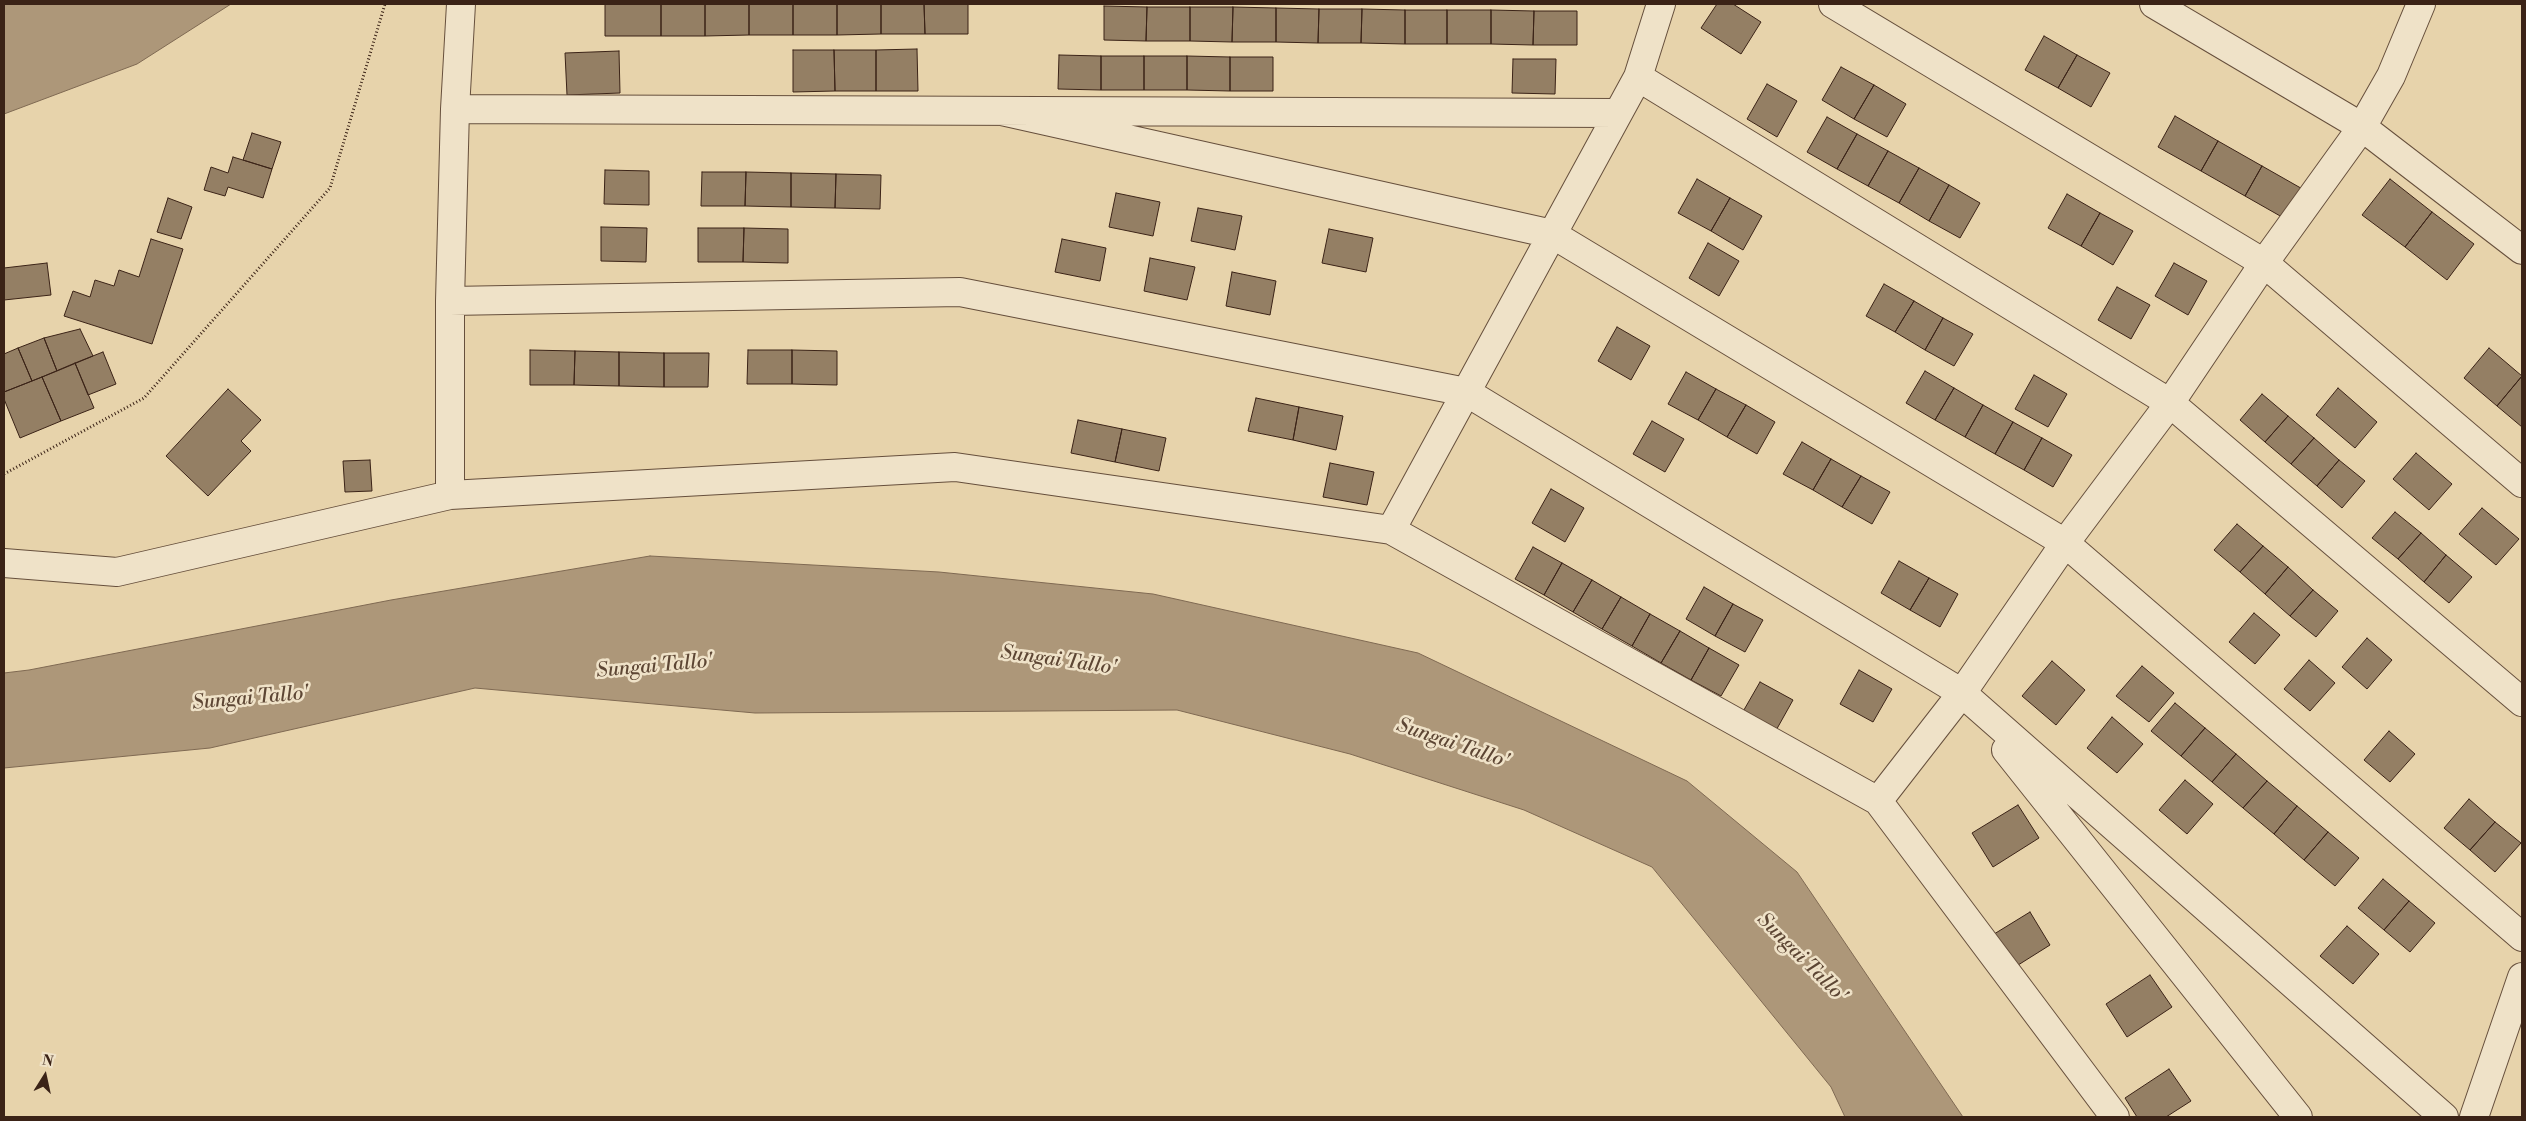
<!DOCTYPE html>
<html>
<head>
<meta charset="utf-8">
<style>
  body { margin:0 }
  #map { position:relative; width:2526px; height:1121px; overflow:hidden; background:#e7d3ab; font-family:"Libre Bodoni",serif }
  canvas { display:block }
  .frame { position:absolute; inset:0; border:5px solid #3b2317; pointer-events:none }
  .north { position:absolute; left:20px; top:1051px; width:50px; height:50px; -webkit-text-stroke:4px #efe2c8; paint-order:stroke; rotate:10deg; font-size:14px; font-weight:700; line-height:20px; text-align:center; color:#3b2317 }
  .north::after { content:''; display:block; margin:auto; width:18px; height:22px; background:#3b2317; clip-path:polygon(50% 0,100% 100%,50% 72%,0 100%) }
</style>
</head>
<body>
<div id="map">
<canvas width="2526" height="1121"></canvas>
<div class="frame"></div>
<div class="north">N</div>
</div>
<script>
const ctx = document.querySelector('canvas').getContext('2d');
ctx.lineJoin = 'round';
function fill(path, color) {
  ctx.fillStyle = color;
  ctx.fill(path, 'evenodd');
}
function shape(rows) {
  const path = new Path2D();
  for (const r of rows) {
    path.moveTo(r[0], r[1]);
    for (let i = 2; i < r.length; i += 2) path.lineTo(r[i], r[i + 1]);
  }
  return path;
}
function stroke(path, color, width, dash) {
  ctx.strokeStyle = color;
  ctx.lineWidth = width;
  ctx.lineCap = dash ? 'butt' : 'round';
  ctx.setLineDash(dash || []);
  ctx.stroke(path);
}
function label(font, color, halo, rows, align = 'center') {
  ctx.font = font + ' "Libre Bodoni",serif';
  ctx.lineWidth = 5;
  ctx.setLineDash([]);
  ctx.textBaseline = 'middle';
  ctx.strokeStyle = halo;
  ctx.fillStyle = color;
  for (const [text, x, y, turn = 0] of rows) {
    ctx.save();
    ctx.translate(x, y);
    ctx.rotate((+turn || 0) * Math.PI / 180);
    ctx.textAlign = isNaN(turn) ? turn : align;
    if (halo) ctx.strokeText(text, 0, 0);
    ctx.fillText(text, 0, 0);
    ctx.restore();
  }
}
const water = shape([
  [4,4,231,4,137,64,4,114,4,4],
  [650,556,939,572,1153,594,1418,653,1687,781,1797,872,1963,1117,1845,1117,1831,1087,1652,867,1524,810,1350,754,1177,710,755,713,475,688,210,748,4,768,4,673,29,670,391,600,650,556]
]);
const building = shape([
  [605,4,661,4,661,36,605,36,605,4],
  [661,4,705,4,705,36,661,36,661,4],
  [705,4,749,4,749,35,705,36,705,4],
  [749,4,793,4,793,35,749,35,749,4],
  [793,4,837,4,837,35,793,35,793,4],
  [837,4,881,4,881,34,837,35,837,4],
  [881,4,924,4,925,34,881,34,881,4],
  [924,4,968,4,968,34,925,34,924,4],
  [1717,4,1733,4,1761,22,1741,54,1701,28,1717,4],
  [1104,6,1147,7,1146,41,1104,40,1104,6],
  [1147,7,1190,7,1190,41,1146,41,1147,7],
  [1190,7,1233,7,1232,42,1190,41,1190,7],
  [1233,7,1276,8,1276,42,1232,42,1233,7],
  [1276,8,1319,9,1318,43,1276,42,1276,8],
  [1319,9,1362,9,1361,43,1318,43,1319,9],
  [1362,9,1405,10,1405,44,1361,43,1362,9],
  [1405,10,1447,10,1447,44,1405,44,1405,10],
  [1447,10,1491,10,1491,44,1447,44,1447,10],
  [1491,10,1534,11,1533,45,1491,44,1491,10],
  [1534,11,1577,11,1577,45,1533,45,1534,11],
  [2044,36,2077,55,2058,88,2025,70,2044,36],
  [917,49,918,91,876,91,876,50,917,49],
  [793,50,834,50,835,91,793,92,793,50],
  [834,50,876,50,876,91,835,91,834,50],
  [619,51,620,93,567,95,565,53,619,51],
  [1059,55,1101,56,1101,90,1058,89,1059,55],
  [2077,55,2110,73,2091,107,2058,88,2077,55],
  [1101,56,1144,56,1144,90,1101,90,1101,56],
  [1144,56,1187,56,1187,90,1144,90,1144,56],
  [1187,56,1230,57,1230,91,1187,90,1187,56],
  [1230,57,1273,57,1273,91,1230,91,1230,57],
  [1513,59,1556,59,1555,94,1512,93,1513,59],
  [1841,67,1874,85,1854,119,1822,100,1841,67],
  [1767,84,1797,101,1777,137,1747,119,1767,84],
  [1874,85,1906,104,1887,137,1854,119,1874,85],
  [2175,116,2218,141,2201,171,2158,147,2175,116],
  [1827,117,1857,134,1837,169,1807,152,1827,117],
  [252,133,281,142,272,169,243,160,252,133],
  [1857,134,1888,151,1868,186,1837,169,1857,134],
  [2218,141,2262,166,2245,196,2201,171,2218,141],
  [1888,151,1919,168,1899,203,1868,186,1888,151],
  [233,157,272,169,263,198,228,187,225,196,204,190,211,167,228,173,233,157],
  [2262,166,2306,191,2289,221,2245,196,2262,166],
  [1919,168,1949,185,1929,221,1899,203,1919,168],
  [605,170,649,171,649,205,604,204,605,170],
  [702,172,746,172,745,206,701,206,702,172],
  [746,172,791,173,791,207,745,206,746,172],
  [791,173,836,174,835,208,791,207,791,173],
  [836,174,881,175,880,209,835,208,836,174],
  [1697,179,1730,198,1711,231,1678,213,1697,179],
  [2390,179,2432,212,2405,247,2362,215,2390,179],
  [1949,185,1980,203,1960,238,1929,221,1949,185],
  [1116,193,1160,202,1153,236,1109,227,1116,193],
  [2067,194,2100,213,2081,246,2048,228,2067,194],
  [168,198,192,207,181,239,157,232,168,198],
  [1730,198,1762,216,1743,250,1711,231,1730,198],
  [1198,208,1242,216,1235,250,1191,241,1198,208],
  [2432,212,2474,244,2447,280,2405,247,2432,212],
  [2100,213,2133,231,2113,265,2081,246,2100,213],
  [601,227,647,228,646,262,601,261,601,227],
  [698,228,744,228,743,262,698,262,698,228],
  [744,228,788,229,788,263,743,262,744,228],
  [1329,229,1373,238,1366,272,1322,263,1329,229],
  [151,239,183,249,152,344,64,316,73,291,90,297,95,280,114,286,119,270,139,277,151,239],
  [1062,239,1106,248,1100,281,1055,272,1062,239],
  [1708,243,1739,261,1719,296,1689,278,1708,243],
  [1150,258,1195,267,1187,300,1144,291,1150,258],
  [47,263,51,295,4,300,4,268,47,263],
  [2174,263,2207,281,2188,315,2155,296,2174,263],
  [1232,272,1276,281,1270,315,1226,306,1232,272],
  [1884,284,1914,301,1895,332,1866,316,1884,284],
  [2117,287,2150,305,2131,339,2098,320,2117,287],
  [1914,301,1943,318,1925,350,1895,332,1914,301],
  [1943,318,1973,334,1954,366,1925,350,1943,318],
  [1617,327,1650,346,1631,380,1598,361,1617,327],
  [80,329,93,356,57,371,44,338,80,329],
  [44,338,57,371,32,381,18,348,44,338],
  [18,348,32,381,4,392,4,354,18,348],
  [2489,348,2522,376,2497,406,2464,378,2489,348],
  [530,350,575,351,574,385,530,385,530,350],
  [748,350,792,350,792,384,747,384,748,350],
  [792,350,837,351,837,385,792,384,792,350],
  [575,351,619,352,619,386,574,385,575,351],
  [103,352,116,384,88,395,75,363,103,352],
  [619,352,664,353,664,387,619,386,619,352],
  [664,353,709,353,708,387,664,387,664,353],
  [75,363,94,408,61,421,42,377,75,363],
  [1925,371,1954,388,1935,420,1906,403,1925,371],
  [1686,372,1716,389,1698,420,1668,404,1686,372],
  [2034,375,2067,394,2048,427,2015,409,2034,375],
  [2522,376,2522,427,2497,406,2522,376],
  [42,377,61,421,20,438,4,399,4,392,42,377],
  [1954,388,1983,405,1965,437,1935,420,1954,388],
  [2338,388,2377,422,2355,448,2316,415,2338,388],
  [228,389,261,420,241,441,251,451,208,496,166,456,228,389],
  [1716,389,1746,405,1727,437,1698,420,1716,389],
  [2262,394,2288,416,2265,442,2240,420,2262,394],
  [1256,398,1299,407,1293,440,1248,431,1256,398],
  [1746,405,1775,422,1757,454,1727,437,1746,405],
  [1983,405,2013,422,1995,454,1965,437,1983,405],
  [1299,407,1343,416,1336,450,1293,440,1299,407],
  [2288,416,2314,438,2291,464,2265,442,2288,416],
  [1078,420,1122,429,1115,462,1071,453,1078,420],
  [1652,421,1684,439,1665,472,1633,454,1652,421],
  [2013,422,2042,438,2024,470,1995,454,2013,422],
  [1122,429,1166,438,1159,471,1115,462,1122,429],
  [2042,438,2072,455,2053,487,2024,470,2042,438],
  [2314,438,2339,460,2317,486,2291,464,2314,438],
  [1802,442,1831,459,1813,490,1783,474,1802,442],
  [2416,453,2452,484,2429,510,2393,479,2416,453],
  [1831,459,1861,476,1842,507,1813,490,1831,459],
  [370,460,372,491,345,492,343,461,370,460],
  [2339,460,2365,481,2342,508,2317,486,2339,460],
  [1330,463,1374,472,1367,505,1323,497,1330,463],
  [1861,476,1890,492,1872,524,1842,507,1861,476],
  [1551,489,1584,508,1565,542,1532,523,1551,489],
  [2482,508,2519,539,2496,565,2459,534,2482,508],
  [2395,512,2421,533,2398,559,2372,538,2395,512],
  [2237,524,2263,546,2240,572,2214,550,2237,524],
  [2421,533,2446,555,2424,582,2398,559,2421,533],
  [2263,546,2288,567,2265,594,2240,572,2263,546],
  [1533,547,1562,563,1544,595,1515,579,1533,547],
  [2446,555,2472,577,2449,603,2424,582,2446,555],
  [1899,561,1929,578,1910,610,1881,593,1899,561],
  [1562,563,1592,580,1573,612,1544,595,1562,563],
  [2288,567,2313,590,2290,616,2265,594,2288,567],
  [1929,578,1958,594,1940,627,1910,610,1929,578],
  [1592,580,1621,597,1602,629,1573,612,1592,580],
  [1704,587,1733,604,1715,636,1686,619,1704,587],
  [2313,590,2338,611,2316,637,2290,616,2313,590],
  [1621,597,1650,614,1632,646,1602,629,1621,597],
  [1733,604,1763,620,1745,652,1715,636,1733,604],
  [2254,613,2280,635,2255,664,2229,642,2254,613],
  [1650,614,1680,631,1661,663,1632,646,1650,614],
  [1680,631,1709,648,1691,680,1661,663,1680,631],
  [2367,638,2392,660,2367,689,2342,667,2367,638],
  [1709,648,1739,665,1721,696,1691,680,1709,648],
  [2309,660,2335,683,2310,711,2284,689,2309,660],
  [2052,661,2085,690,2056,725,2022,696,2052,661],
  [2142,666,2174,693,2149,722,2116,696,2142,666],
  [1859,670,1892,689,1873,722,1840,704,1859,670],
  [1760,682,1793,700,1774,734,1741,715,1760,682],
  [2175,703,2205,728,2181,756,2151,731,2175,703],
  [2112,717,2143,744,2117,773,2087,748,2112,717],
  [2205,728,2236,754,2212,782,2181,756,2205,728],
  [2389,731,2415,754,2390,782,2364,760,2389,731],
  [2236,754,2267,781,2243,808,2212,782,2236,754],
  [2185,780,2213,804,2187,834,2159,810,2185,780],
  [2267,781,2297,806,2274,834,2243,808,2267,781],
  [2469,799,2495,822,2470,850,2444,828,2469,799],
  [2018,805,2039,838,1993,867,1972,833,2018,805],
  [2297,806,2328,832,2304,860,2274,834,2297,806],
  [2495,822,2521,843,2495,872,2470,850,2495,822],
  [2328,832,2359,858,2335,886,2304,860,2328,832],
  [2383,879,2409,901,2384,930,2358,908,2383,879],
  [2409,901,2435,923,2410,952,2384,930,2409,901],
  [2030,912,2050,945,2007,972,1986,939,2030,912],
  [2347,926,2379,954,2353,984,2320,956,2347,926],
  [2150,975,2172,1007,2127,1037,2106,1004,2150,975],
  [2169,1069,2191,1101,2166,1117,2137,1117,2125,1098,2169,1069]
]);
const path = shape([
  [4,474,144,398,330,188,385,4]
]);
const street = shape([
  [1661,4,1638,77,1391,530,1878,801,2115,1117],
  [1833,4,2264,263,2522,483],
  [2154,4,2362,127,2522,250],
  [1638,77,2170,403,2522,702],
  [455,109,1618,113],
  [1002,111,1552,234,2065,543,2522,937],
  [450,301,960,292,1466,392,1962,693,2444,1117],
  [450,495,450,301,455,109,461,4],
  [4,563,117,572,450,495,955,467,1391,530],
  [2006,750,2298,1117],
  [1878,801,1962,693,2065,543,2170,403,2264,263,2362,127,2391,76,2421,4],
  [2474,1117,2522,977]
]);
const waterNames = [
  ["Sungai Tallo'",1058,661,8],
  ["Sungai Tallo'",654,667,-5],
  ["Sungai Tallo'",250,699,-5],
  ["Sungai Tallo'",1452,744,19],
  ["Sungai Tallo'",1801,958,45]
];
fill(water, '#ad9779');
stroke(water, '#7f6952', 1);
fill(building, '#947f64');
stroke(building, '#3b2317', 1);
stroke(street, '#664f3c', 30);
stroke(path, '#3b2317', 3, [1, 2.5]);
stroke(street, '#efe2c8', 28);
label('italic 20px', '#5d4634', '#efe2c8', waterNames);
</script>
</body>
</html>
